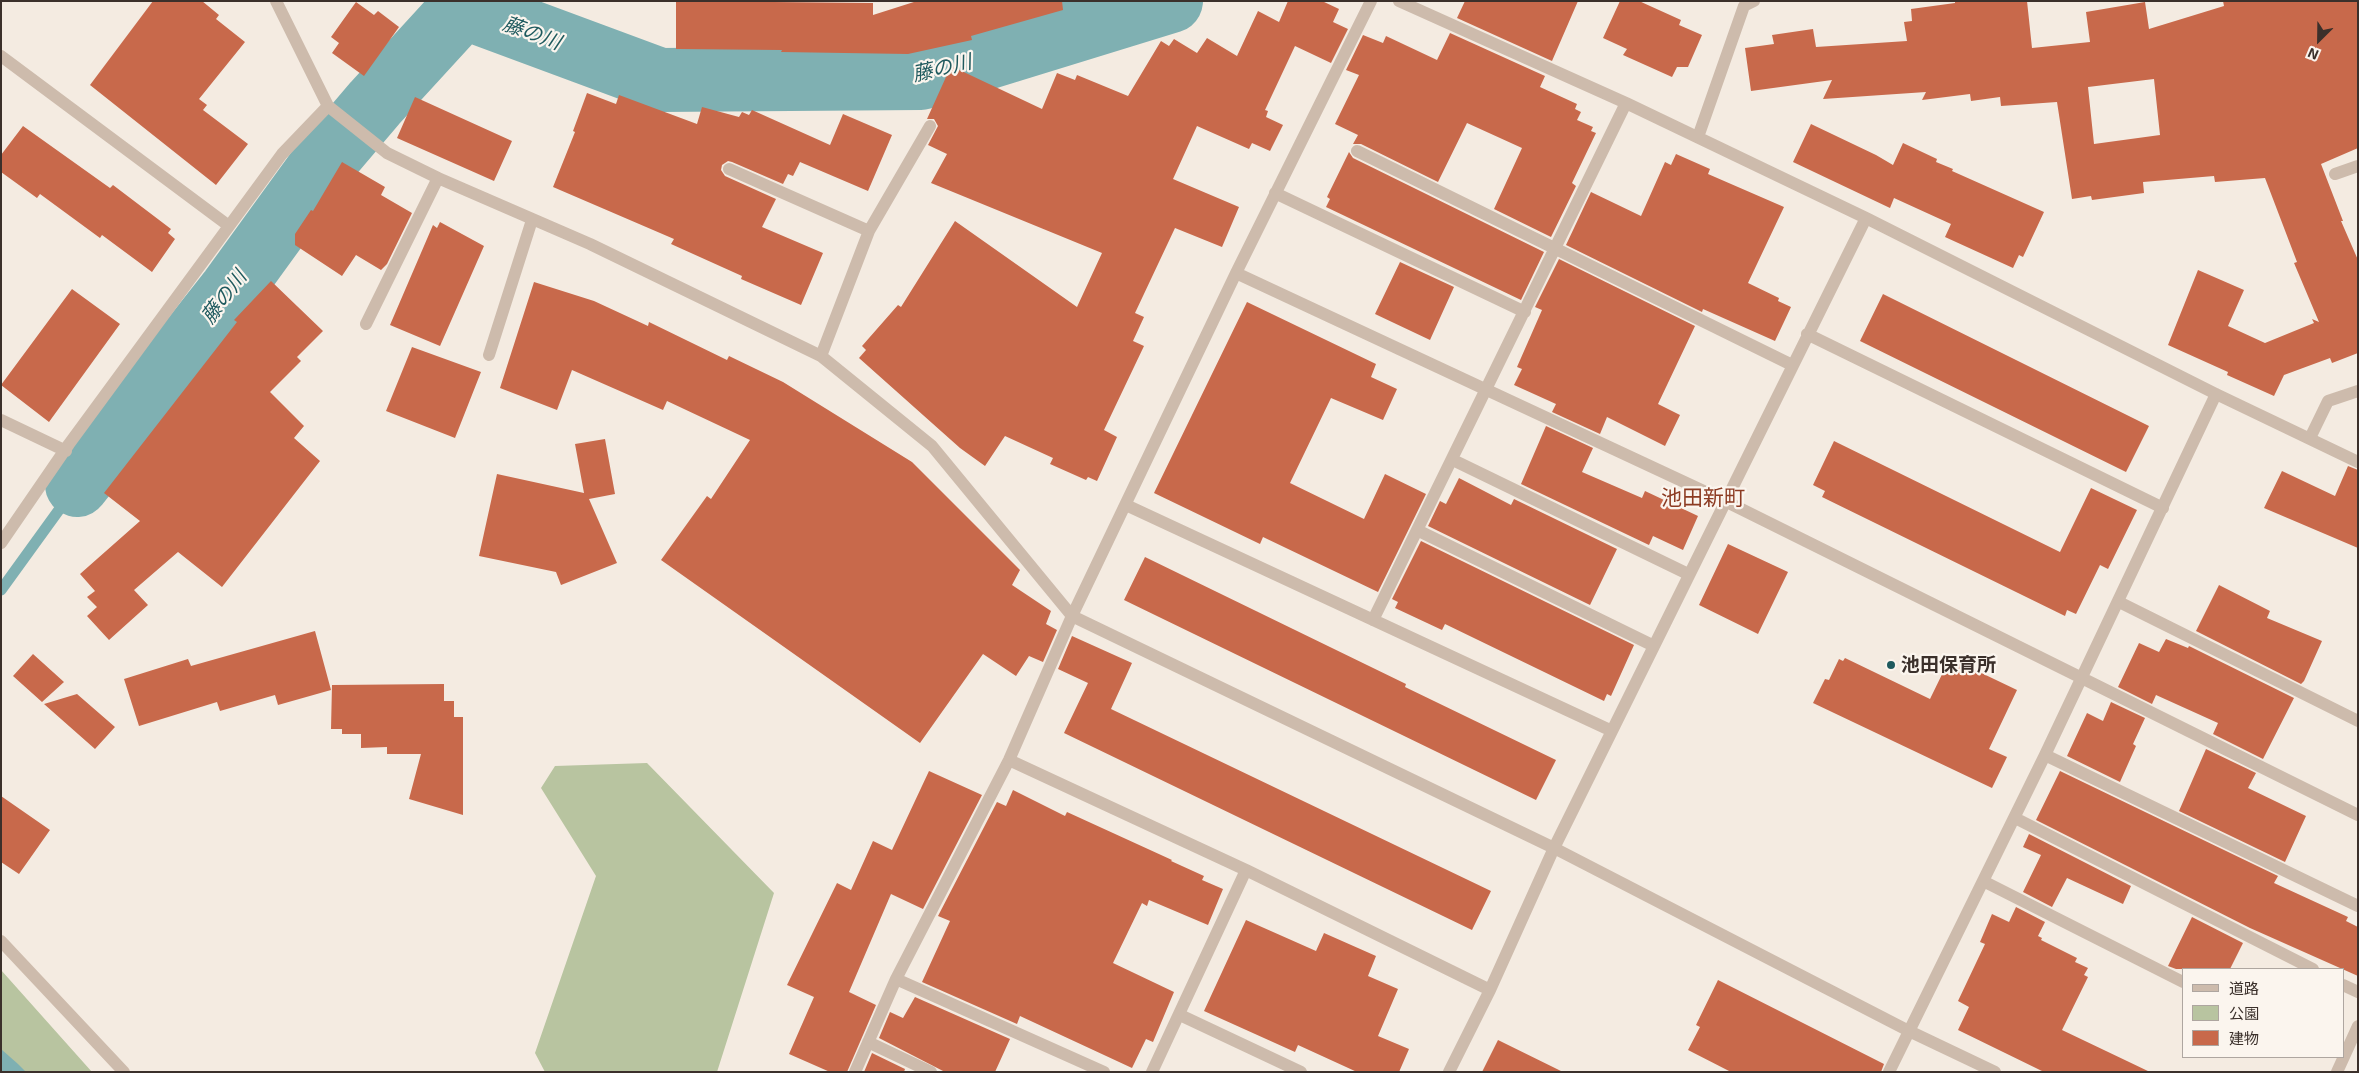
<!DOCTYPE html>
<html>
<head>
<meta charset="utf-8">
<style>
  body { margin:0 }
  #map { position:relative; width:2359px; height:1073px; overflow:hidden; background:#f4ebe1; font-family:"Exo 2","Noto Sans JP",sans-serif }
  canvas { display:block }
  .frame { position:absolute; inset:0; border:2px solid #3b302b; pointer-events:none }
  .legend { position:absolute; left:2182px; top:968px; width:162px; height:90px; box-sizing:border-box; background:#fbf5ee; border:1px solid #aea6a0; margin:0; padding:6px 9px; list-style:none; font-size:15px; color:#3b302b }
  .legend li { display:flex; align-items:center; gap:10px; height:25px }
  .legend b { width:25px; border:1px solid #aea6a0 }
  .north { position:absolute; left:2294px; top:15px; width:50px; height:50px; -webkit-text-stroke:4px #fbf5ee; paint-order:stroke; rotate:203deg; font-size:14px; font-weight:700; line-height:20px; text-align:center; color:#3b302b }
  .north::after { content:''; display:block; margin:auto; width:18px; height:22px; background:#3b302b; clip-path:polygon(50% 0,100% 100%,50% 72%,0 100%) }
</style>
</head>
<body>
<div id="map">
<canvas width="2359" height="1073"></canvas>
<div class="frame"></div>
<ul class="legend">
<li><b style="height:6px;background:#cdbbac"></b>道路</li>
<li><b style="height:14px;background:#b8c4a0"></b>公園</li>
<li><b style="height:14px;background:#c8694b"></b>建物</li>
</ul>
<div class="north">N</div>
</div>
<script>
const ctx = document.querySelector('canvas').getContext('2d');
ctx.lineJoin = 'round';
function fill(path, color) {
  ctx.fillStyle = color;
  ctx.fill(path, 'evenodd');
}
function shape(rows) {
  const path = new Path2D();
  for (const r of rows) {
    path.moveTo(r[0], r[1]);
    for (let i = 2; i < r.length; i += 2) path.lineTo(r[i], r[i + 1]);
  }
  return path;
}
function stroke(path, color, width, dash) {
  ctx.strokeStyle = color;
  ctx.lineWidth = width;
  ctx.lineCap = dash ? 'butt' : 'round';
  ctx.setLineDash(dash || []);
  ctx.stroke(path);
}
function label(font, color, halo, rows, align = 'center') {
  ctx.font = font + ' "Exo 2","Noto Sans JP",sans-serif';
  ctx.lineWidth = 4.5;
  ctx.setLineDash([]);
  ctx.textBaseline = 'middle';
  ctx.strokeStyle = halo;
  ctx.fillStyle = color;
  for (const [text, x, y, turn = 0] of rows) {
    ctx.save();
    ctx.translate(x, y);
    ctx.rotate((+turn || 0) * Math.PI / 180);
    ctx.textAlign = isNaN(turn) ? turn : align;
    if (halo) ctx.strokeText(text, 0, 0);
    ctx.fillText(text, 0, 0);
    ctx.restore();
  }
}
const green = shape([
  [647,763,774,893,717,1072,545,1072,535,1053,596,876,541,788,555,766],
  [1,970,92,1072,1,1072]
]);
const water = shape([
  [1,1049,18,1064,26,1072,1,1072]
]);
const stream = shape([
  [1,590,77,485]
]);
const river = shape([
  [77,485,231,290,318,170,375,103,463,7,660,80,921,78,1171,1]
]);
const building = shape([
  [153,1,202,1,219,15,216,19,245,42,199,99,207,105,203,110,248,144,216,185,90,85],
  [676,1,873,3,873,15,917,1,1062,1,1063,10,971,36,972,40,908,54,781,52,782,50,676,49],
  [1288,1,1322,1,1339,9,1333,22,1348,29,1331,63,1295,46,1265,110,1268,111,1266,117,1283,125,1270,151,1252,143,1249,149,1197,126,1173,179,1239,207,1222,247,1175,228,1135,313,1144,317,1133,341,1144,346,1104,430,1117,437,1097,481,1088,477,1086,480,1050,464,1053,458,1005,436,985,466,960,448,859,358,866,350,862,346,898,305,901,307,955,221,1077,307,1102,253,931,183,947,154,928,145,938,126,934,119,927,119,951,66,1042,109,1057,73,1075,80,1077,75,1128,96,1161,41,1169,46,1174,39,1197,53,1207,38,1237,56,1258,11,1279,22],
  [1465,1,1578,1,1552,61,1457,18],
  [1620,1,1639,1,1681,20,1679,25,1702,35,1688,67,1677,67,1672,77,1623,55,1627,49,1603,38],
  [1955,1,2027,1,2032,48,2090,42,2086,12,2145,2,2149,29,2224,6,2223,1,2358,1,2358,148,2321,164,2343,221,2341,221,2358,260,2358,353,2332,363,2330,358,2284,375,2274,396,2227,375,2228,372,2168,345,2198,270,2244,290,2228,326,2265,343,2314,323,2312,319,2319,322,2294,263,2297,262,2265,178,2215,182,2214,176,2143,182,2144,193,2092,200,2091,196,2072,199,2057,102,2001,106,2000,97,1971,101,1970,94,1922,100,1926,92,1823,99,1832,80,1751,91,1745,48,1774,44,1772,35,1813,29,1816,47,1907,41,1904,22,1912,21,1911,9,1955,3],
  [2154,79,2160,135,2094,144,2088,87],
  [356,2,374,15,378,11,399,27,364,76,332,53,339,43,331,37],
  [1450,33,1545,76,1540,87,1577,104,1575,109,1581,112,1577,120,1593,127,1591,131,1596,133,1572,183,1576,186,1551,237,1494,209,1522,148,1467,123,1438,182,1361,144,1353,144,1358,135,1335,124,1359,75,1346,70,1363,35,1383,43,1386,36,1437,60],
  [587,93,616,104,619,95,697,124,702,107,739,117,742,112,749,115,752,110,830,145,843,114,892,135,868,191,800,162,793,176,788,174,783,184,732,162,728,161,722,165,721,170,725,176,776,199,762,227,823,253,801,305,741,279,742,276,671,244,674,239,553,187,575,132,573,131],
  [415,97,512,141,494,181,397,138],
  [1811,124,1876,155,1893,165,1903,143,1937,159,1936,162,1953,169,1952,171,2044,212,2023,257,2019,255,2013,268,1945,237,1951,224,1894,198,1890,208,1793,162],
  [23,126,110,188,113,185,171,229,168,233,175,239,152,272,102,235,100,238,40,194,37,198,1,172,1,155],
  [1349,152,1353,158,1544,252,1521,300,1326,207,1330,199,1327,197],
  [1676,154,1710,169,1708,174,1784,207,1748,283,1779,298,1778,301,1791,307,1775,341,1703,309,1702,312,1566,245,1591,192,1641,216,1665,162,1671,165],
  [342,162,385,187,381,195,412,213,387,264,381,270,356,255,342,276,295,245,295,234,311,210,313,211],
  [440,222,484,246,440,346,390,325,433,225,437,228],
  [1559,259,1695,326,1658,404,1680,415,1665,446,1607,417,1600,434,1552,412,1556,404,1514,385,1522,369,1517,367,1542,310,1535,307],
  [1400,262,1454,287,1430,340,1375,314],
  [271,281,323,331,297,357,301,361,270,392,304,426,294,438,320,461,222,587,178,552,134,590,148,605,109,640,87,616,97,607,87,597,95,591,80,574,140,521,104,493,237,322,234,320],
  [534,282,594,301,648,326,649,322,727,360,729,356,783,382,912,462,1020,570,1012,585,1051,611,1046,624,1057,630,1043,662,1029,656,1016,676,983,654,920,743,661,560,707,496,711,499,750,440,667,401,663,410,572,370,557,410,500,388],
  [72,289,120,324,49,422,1,385],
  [1883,294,2149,426,2126,472,1860,341],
  [1247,302,1376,364,1371,377,1397,389,1383,420,1331,398,1290,483,1364,519,1385,474,1426,494,1378,592,1263,537,1260,544,1154,493],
  [412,347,481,372,455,438,386,411],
  [1546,426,1593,448,1582,472,1642,498,1645,491,1698,516,1683,550,1653,536,1649,545,1521,484],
  [605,439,615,494,589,499,617,563,561,585,556,572,479,556,497,474,584,493,575,444],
  [1834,441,2060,552,2091,488,2137,510,2108,569,2100,565,2076,614,2067,610,2065,616,1822,497,1825,491,1813,485],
  [2348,466,2358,470,2358,548,2264,508,2282,471,2335,496],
  [1459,478,1511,505,1514,499,1617,549,1590,605,1428,526,1440,501,1446,504],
  [1421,541,1634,645,1611,696,1607,694,1604,701,1445,624,1442,630,1395,608,1398,602,1392,599],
  [1728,544,1788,572,1758,634,1699,605],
  [1145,557,1406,684,1405,687,1556,760,1536,800,1124,600],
  [2219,585,2270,611,2267,618,2322,641,2304,681,2301,684,2196,631],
  [315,631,331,690,278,705,275,695,220,711,217,702,139,726,124,679,188,659,191,666],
  [1072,636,1132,663,1111,709,1491,891,1472,930,1064,733,1088,683,1058,669],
  [2166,639,2188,648,2189,646,2294,698,2263,759,2213,734,2218,723,2156,695,2152,704,2118,687,2139,643,2159,652],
  [33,654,64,682,42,702,13,676],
  [1845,658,1930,699,1950,658,2017,690,1989,749,2007,757,1992,788,1813,703,1825,679,1829,680,1839,659,1843,661],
  [444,684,444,701,454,701,454,717,463,717,463,815,409,799,421,754,387,754,387,747,361,748,361,734,342,734,342,729,331,729,332,685],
  [77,694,115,727,95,749,44,704],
  [2111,702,2145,718,2133,744,2136,746,2120,782,2067,756,2087,713,2103,721],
  [2206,749,2256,773,2248,788,2306,816,2285,862,2179,811],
  [929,771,982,795,923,909,891,894,849,992,876,1005,847,1072,830,1072,789,1054,814,997,787,985,837,883,851,890,873,841,892,850],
  [2060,771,2278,876,2274,883,2348,917,2346,921,2358,927,2358,976,2250,928,2036,820],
  [1013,790,1065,816,1067,812,1172,860,1171,861,1204,876,1202,880,1223,889,1208,925,1149,900,1147,906,1142,903,1113,963,1174,992,1153,1042,1146,1039,1132,1068,1020,1016,1017,1024,922,982,950,921,938,916,997,802,1006,806],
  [1,796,50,830,19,874,1,862],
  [2029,834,2131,886,2123,904,2067,878,2052,907,2023,892,2041,855,2023,847],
  [2016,907,2045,922,2038,936,2042,938,2041,940,2077,958,2075,962,2088,968,2084,975,2088,977,2062,1030,2150,1072,2044,1072,1958,1030,1969,1007,1958,1001,1985,944,1980,942,1992,914,2009,922],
  [2192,917,2243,943,2230,969,2176,969,2168,966],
  [1246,920,1316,951,1324,933,1376,956,1368,976,1398,989,1378,1036,1409,1049,1399,1072,1357,1072,1298,1045,1295,1052,1204,1011],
  [1718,980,1884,1064,1881,1072,1731,1072,1688,1050,1700,1027,1696,1025],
  [915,997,1010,1039,995,1072,945,1072,879,1038,890,1012,903,1018],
  [1498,1040,1563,1072,1482,1072],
  [872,1053,905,1069,904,1072,864,1072]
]);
const minor = shape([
  [276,1,328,106,387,153,438,178,590,244,821,356,932,446,1072,616,1554,848,1909,1031,1995,1072],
  [1399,1,1626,103,1866,218,2216,394,2358,462],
  [1,56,229,226],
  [1698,137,1744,6,1754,1],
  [1357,151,1792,365],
  [729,169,869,231],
  [2335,174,2358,166],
  [1275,193,1525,312],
  [1236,273,1725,501,2358,815],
  [366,324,438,178],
  [1807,334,2163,508],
  [489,355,532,220],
  [821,356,869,231,930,126],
  [1,420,66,451],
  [2310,438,2328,401,2358,391],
  [1453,460,1688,574],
  [1126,505,1612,731],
  [1417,530,1654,646],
  [1,543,69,444,282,154,328,106],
  [2119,602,2358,721],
  [1373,620,1626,103],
  [2045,755,2358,906],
  [1009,760,1246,870,1490,990],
  [2015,818,2313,969],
  [1983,881,2183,982],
  [1,941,124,1072],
  [896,979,1104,1072],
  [2343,985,2358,992],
  [1180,1015,1301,1072],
  [868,1042,931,1072],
  [855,1072,896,979,1009,760,1072,616,1236,273,1371,1],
  [1152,1072,1246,870],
  [1449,1072,1490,990,1554,848,1866,218],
  [1889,1072,2045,755,2216,394],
  [2337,1072,2358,1026]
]);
const markers = [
  [1891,665,5,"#1f5a5e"]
];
const poiNames = [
  ["池田保育所",1901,665]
];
const waterNames = [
  ["藤の川",532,33,20],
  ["藤の川",942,68,-13],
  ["藤の川",224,297,-53]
];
const quarterNames = [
  ["池田新町",1703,498]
];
fill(green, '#b8c4a0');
fill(water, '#7fb0b2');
stroke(stream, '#7fb0b2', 11);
stroke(river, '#7fb0b2', 64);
fill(building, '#c8694b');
stroke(minor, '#cdbbac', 12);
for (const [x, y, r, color] of markers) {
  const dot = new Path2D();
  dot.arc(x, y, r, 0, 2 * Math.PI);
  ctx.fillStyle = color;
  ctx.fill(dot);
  stroke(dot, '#fbf5ee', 2);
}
label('bold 19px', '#3b302b', '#fbf5ee', poiNames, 'left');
label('italic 20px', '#1f5a5e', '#fbf5ee', waterNames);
label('21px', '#8c3b22', '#fbf5ee', quarterNames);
</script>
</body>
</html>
